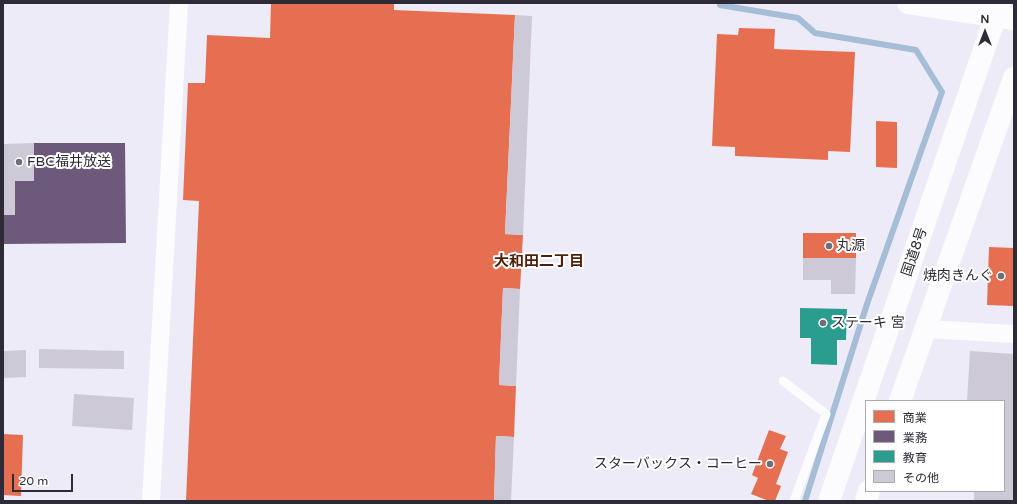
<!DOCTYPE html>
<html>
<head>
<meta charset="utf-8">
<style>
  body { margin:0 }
  #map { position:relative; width:1017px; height:504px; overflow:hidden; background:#ecebf7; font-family:"Varela Round","Noto Sans JP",sans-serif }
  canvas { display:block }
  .frame { position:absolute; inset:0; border:4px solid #2c2b36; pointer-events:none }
  .legend { position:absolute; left:865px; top:400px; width:140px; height:92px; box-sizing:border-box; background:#fff; border:1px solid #abaaaf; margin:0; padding:5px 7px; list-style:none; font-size:12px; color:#2c2b36 }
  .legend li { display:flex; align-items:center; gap:8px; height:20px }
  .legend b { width:20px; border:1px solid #abaaaf }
  .north { position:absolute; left:965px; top:12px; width:40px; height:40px; -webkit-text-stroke:3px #fff; paint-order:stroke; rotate:0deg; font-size:11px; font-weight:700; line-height:16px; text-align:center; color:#2c2b36 }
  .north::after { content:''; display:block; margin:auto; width:14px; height:18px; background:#2c2b36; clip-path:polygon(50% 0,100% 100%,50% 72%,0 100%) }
  .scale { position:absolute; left:12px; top:474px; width:61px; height:18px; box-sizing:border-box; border:2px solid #2c2b36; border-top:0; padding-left:5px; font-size:12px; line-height:14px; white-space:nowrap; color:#2c2b36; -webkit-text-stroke:3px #fff; paint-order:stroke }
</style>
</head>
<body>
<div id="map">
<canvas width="1017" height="504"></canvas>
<div class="frame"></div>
<ul class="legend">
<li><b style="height:11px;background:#e76f51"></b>商業</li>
<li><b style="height:11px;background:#6d597a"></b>業務</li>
<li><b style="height:11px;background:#2a9d8f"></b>教育</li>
<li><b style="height:11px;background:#cec9d6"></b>その他</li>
</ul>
<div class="north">N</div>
<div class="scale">20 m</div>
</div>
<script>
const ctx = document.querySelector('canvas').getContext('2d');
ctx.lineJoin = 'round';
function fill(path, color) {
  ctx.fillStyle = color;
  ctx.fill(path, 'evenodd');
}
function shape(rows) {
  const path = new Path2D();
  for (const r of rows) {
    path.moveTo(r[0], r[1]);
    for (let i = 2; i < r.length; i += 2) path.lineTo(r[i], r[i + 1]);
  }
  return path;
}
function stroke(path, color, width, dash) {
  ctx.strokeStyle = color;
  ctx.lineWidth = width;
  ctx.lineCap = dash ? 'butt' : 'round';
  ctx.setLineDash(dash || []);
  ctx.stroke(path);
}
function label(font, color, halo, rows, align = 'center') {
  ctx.font = font + ' "Varela Round","Noto Sans JP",sans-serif';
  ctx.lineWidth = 4;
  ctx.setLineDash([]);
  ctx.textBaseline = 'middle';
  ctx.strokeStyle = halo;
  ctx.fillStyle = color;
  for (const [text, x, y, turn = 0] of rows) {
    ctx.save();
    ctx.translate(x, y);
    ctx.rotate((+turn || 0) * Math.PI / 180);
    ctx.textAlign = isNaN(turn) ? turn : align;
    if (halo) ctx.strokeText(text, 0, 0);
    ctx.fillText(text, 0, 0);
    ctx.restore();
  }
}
const shops = shape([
  [271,3,394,3,394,10,515,15,505,234,523,235,520,289,503,288,499,385,516,386,514,437,496,436,494,501,186,501,199,201,183,200,188,83,205,83,207,35,270,38],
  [739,28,775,29,774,49,855,52,850,152,828,151,828,160,735,156,735,147,712,146,717,34,738,35],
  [876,121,897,122,897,168,876,167],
  [803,233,856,233,856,258,803,258],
  [989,247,1014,248,1014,306,987,305],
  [769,430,786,436,780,449,788,452,776,484,781,486,775,501,769,501,751,494,758,478,752,475],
  [3,434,23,435,21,496,3,495]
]);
const offices = shape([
  [34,143,125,143,126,243,3,244,3,215,15,215,15,181,34,181]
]);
const schools = shape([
  [800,308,847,309,846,340,837,340,837,365,811,364,811,338,800,338]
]);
const stream = shape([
  [720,5,798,18,815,33,916,50,942,92,867,304,805,501]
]);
const building = shape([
  [515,15,532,16,523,235,505,234],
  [34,143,34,181,15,181,15,215,3,215,3,144],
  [803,258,856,258,855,294,831,294,831,280,803,280],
  [503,288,520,289,516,386,499,385],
  [39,349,124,351,124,369,39,368],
  [26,350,26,377,3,378,3,351],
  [970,351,1014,354,1014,501,974,501,974,491,1004,491,1004,401,967,401],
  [74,394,134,398,132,430,72,426],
  [496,436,514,437,511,501,494,501]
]);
const lane = shape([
  [783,381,826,414,794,501]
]);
const street = shape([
  [926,329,1014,334],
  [151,501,179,3]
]);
const secondary = shape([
  [908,3,1014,19]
]);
const highway = shape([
  [900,401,1014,78],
  [829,501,1000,3],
  [866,501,869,491]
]);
const markers = [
  [19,162,4,"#6f6e7a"],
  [829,246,4,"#6f6e7a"],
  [1001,276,4,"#6f6e7a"],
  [823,323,4,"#6f6e7a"],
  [770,464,4,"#6f6e7a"]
];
const poiNames = [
  ["FBC福井放送",27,162],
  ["丸源",837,246],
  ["焼肉きんぐ",993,276,"right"],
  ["ステーキ 宮",831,323],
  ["スターバックス・コーヒー",762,464,"right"]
];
const streetNames = [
  ["国道8号",915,252,-71]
];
const neighbourhoodNames = [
  ["大和田二丁目",539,262]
];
fill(shops, '#e76f51');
fill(offices, '#6d597a');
fill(schools, '#2a9d8f');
stroke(stream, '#a5bdd6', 6);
fill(building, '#cec9d6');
stroke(lane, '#fcfcfe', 9);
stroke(street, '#fcfcfe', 18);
stroke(secondary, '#fcfcfe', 22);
stroke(highway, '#fcfcfe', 22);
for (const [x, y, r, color] of markers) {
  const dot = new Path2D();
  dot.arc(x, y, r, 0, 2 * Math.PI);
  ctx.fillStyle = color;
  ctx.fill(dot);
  stroke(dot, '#fff', 1.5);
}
label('14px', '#2c2b36', '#fff', poiNames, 'left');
label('14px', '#2c2b36', '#fff', streetNames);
label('bold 15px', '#4f1f09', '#fff', neighbourhoodNames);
</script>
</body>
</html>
